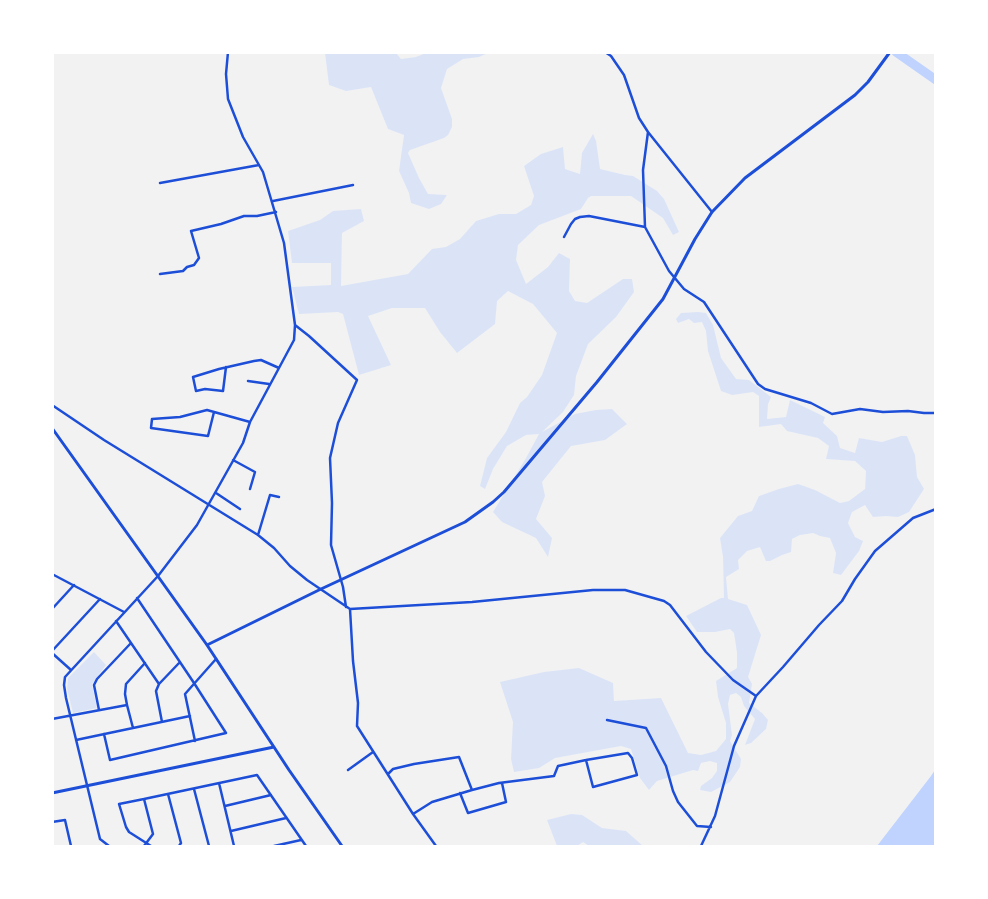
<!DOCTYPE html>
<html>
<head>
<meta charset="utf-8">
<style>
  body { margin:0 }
  #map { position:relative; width:988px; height:899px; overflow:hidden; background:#f2f2f2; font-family:"Alegreya Sans",sans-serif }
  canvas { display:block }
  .frame { position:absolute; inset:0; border:54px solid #fff; pointer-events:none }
</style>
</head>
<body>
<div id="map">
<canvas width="988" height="899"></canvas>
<div class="frame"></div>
</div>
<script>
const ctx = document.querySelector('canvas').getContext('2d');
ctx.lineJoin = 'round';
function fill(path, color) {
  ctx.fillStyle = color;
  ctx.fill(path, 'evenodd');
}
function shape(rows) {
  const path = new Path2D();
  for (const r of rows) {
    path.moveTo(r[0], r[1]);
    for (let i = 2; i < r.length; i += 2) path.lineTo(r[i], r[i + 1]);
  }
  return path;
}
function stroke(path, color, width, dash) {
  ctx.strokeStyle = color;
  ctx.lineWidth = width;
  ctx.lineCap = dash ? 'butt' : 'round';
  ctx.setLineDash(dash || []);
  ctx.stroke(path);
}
const green = shape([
  [325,53,396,53,401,59,416,57,426,53,488,53,479,57,463,59,447,69,441,88,452,119,452,127,448,135,444,138,410,150,408,153,419,178,428,194,447,195,441,204,429,209,411,203,409,193,399,171,404,135,388,129,371,87,346,91,329,85],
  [593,134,596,141,600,169,625,175,633,176,657,191,664,199,679,232,673,235,663,218,631,196,591,196,588,198,581,209,539,225,518,245,516,260,526,284,548,267,559,253,570,259,569,291,575,301,587,303,623,279,632,279,634,292,616,317,588,344,576,376,574,395,563,412,542,432,575,414,596,410,612,409,627,424,605,440,571,446,542,482,545,496,536,519,552,538,548,557,536,538,502,522,493,512,526,458,539,434,526,435,507,446,493,469,485,489,480,486,487,458,506,432,520,403,527,397,542,375,557,333,533,304,508,291,497,301,495,324,457,353,440,332,425,308,392,308,368,316,391,365,359,375,343,314,338,312,299,314,292,287,331,285,331,263,292,263,288,231,320,220,333,211,361,209,364,221,342,233,341,286,408,274,432,249,446,247,460,239,476,221,499,214,516,214,531,205,534,196,524,166,541,154,563,147,565,169,580,174,582,153],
  [698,312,706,313,713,325,721,358,736,379,749,380,771,397,768,404,767,419,786,417,790,400,825,417,823,423,837,436,840,448,855,453,859,438,882,442,901,436,907,436,915,455,917,477,924,489,909,512,898,517,886,516,873,517,865,505,852,512,848,523,855,537,863,541,859,551,841,575,833,573,836,553,830,538,820,536,813,533,800,535,792,539,791,552,782,555,770,561,766,561,760,547,747,551,738,560,739,569,726,577,728,599,747,605,761,635,748,677,752,684,749,703,762,713,768,720,766,729,751,743,745,745,755,719,744,706,741,697,736,693,730,695,728,704,732,735,730,741,741,759,740,767,730,782,711,792,700,790,701,786,712,778,717,771,717,763,710,761,701,763,698,771,693,770,657,781,649,790,640,778,631,749,621,746,555,758,539,768,514,772,511,759,513,722,500,682,544,672,579,668,613,683,614,701,661,698,688,753,701,755,716,751,726,739,726,723,718,697,716,681,737,668,737,653,734,633,730,629,715,632,697,632,686,616,721,598,724,598,723,557,720,538,738,516,752,511,759,496,779,489,798,484,815,490,840,503,849,501,865,489,866,471,855,461,826,459,829,446,818,438,787,431,781,424,759,427,759,396,753,392,732,395,721,391,708,351,706,331,702,322,694,323,689,319,678,323,676,319,681,313],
  [94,652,106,665,92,684,97,708,73,713,67,689,68,678],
  [571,814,582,815,602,828,626,831,643,846,589,846,583,842,577,846,557,846,547,820]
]);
const water = shape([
  [935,770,935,846,877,846,931,776]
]);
const river = shape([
  [896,52,936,80]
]);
const minor = shape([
  [605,52,611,56,624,75,639,118,648,132,712,212],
  [648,132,643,170,645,227,669,271,684,289,704,302,758,384,765,389,811,403,832,414,860,409,883,412,908,411,924,413,936,413],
  [160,183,259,165],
  [273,201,353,185],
  [564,237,571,224,575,219,580,217,589,216,645,227],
  [160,274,183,271,187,267,194,265,199,258,191,231,221,224,244,216,257,216,276,212],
  [295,325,309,336,357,380,338,423,330,458,332,503,331,545,343,587,346,607],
  [226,367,223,391,205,389,196,391,193,377,219,369,254,361,261,360,279,368],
  [248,381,269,384],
  [52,405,104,440,258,535,274,548,290,566,307,580,350,609,472,602,593,590,625,590,664,601,670,605,706,652,733,680,756,696],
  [214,412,208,436,151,428,152,419,180,417,207,410,250,422],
  [233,460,255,472,250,489],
  [216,493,240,509],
  [258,535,270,495,279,497],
  [52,574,124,612],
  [52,609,74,585],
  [350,609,353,661,358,703,357,726,413,814,436,846],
  [116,621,159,684],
  [52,651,100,599],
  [52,653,71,670],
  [127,705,125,694,126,684,145,663],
  [99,710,94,685,97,679,131,643],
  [52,719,127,705,133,728],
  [607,720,646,728,666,766,673,791,678,802,697,826,711,827],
  [162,722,156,691,159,684,180,662],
  [104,734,110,760,226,733,194,683,137,598],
  [76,740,190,716],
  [195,741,185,694,216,659],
  [348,770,373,752],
  [388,774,393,769,414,764,459,757,472,790],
  [219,783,234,846],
  [194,789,209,846],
  [460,793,468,813,506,802,502,783],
  [168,794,181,843,179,846],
  [144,799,119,804,126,827,129,832,151,846],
  [225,806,271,795],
  [413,814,432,802,472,790,499,783,554,776,558,766,586,760,628,753,632,758,637,775,593,787,586,760],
  [52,822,65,820,71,846],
  [231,831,286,818],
  [109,846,100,839,66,698,64,685,65,677,158,576,197,525,243,443,250,422,294,340,295,325,284,243,263,172,243,137,228,99,226,74,228,52],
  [144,846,153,834,144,799,257,775,306,846],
  [274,846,301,840],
  [701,846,715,816,734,746,756,696,783,667,819,625,842,601,855,579,875,551,913,518,936,509]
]);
const tertiary = shape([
  [52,428,207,645,289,770,342,846],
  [207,645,321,589,465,522,493,502,504,492,597,382,663,299,695,239,712,212,745,178,855,95,868,82,890,52],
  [52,793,274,747]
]);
fill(green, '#dbe4f7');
fill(water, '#bfd3fe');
stroke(river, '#bfd3fe', 9);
stroke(minor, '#1d4ed8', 2.5);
stroke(tertiary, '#1d4ed8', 3);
</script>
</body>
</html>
